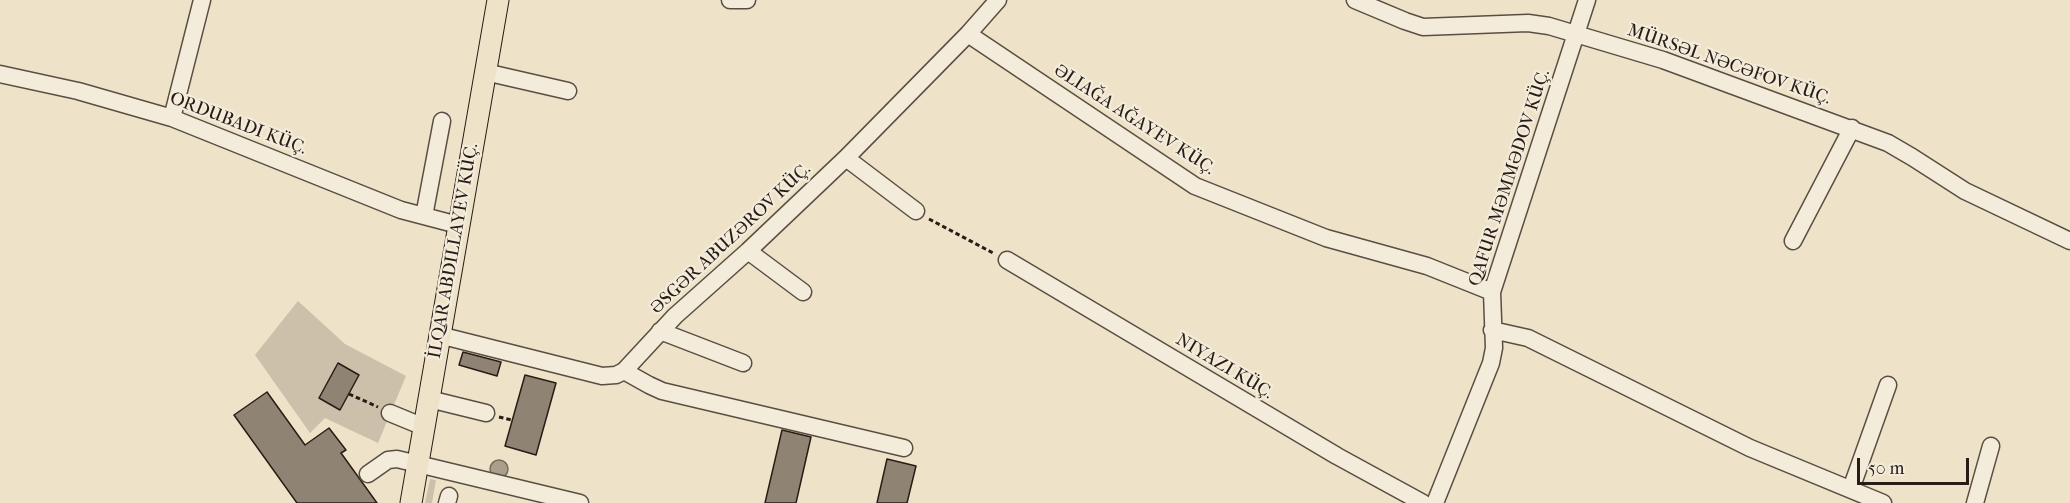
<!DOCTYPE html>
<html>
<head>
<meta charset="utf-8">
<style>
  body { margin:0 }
  #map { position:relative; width:2070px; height:503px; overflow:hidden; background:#eee2c8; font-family:"IM FELL French Canon",serif }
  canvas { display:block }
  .scale { position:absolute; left:1857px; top:458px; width:112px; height:27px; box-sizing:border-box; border:3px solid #281c16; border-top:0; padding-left:8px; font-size:18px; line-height:21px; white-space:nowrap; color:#281c16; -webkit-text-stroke:4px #f4ecdb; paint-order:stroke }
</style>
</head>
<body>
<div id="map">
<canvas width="2070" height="503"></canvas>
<div class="scale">50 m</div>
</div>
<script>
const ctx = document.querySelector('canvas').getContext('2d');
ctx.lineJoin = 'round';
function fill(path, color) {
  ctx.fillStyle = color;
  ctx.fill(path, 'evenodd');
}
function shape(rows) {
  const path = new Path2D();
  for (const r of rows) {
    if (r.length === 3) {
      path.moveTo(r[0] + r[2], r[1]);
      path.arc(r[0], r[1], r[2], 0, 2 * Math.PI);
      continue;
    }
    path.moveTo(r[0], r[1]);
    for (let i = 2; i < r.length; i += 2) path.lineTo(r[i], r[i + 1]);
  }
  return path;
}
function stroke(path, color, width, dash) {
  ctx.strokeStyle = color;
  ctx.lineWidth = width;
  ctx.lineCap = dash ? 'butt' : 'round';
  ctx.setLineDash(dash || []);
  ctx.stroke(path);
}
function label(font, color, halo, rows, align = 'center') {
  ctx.font = font + ' "IM FELL French Canon",serif';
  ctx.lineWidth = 4.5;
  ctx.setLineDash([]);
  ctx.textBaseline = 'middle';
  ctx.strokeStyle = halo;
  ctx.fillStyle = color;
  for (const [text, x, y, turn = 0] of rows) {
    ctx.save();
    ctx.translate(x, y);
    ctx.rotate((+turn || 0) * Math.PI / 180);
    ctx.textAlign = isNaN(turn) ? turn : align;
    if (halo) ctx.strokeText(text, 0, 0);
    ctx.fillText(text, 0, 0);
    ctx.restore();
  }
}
const green = shape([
  [298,301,345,344,406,376,378,443,325,418,310,433,255,355],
  [430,479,436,480,432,503,425,503]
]);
const water = shape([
  [499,469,9]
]);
const building = shape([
  [463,352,501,362,497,376,459,365,463,352],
  [338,363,359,375,340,410,319,398,338,363],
  [525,375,556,383,536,455,505,446,525,375],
  [267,392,305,445,329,428,346,450,341,453,377,503,297,503,234,415,267,392],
  [782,430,811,437,796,503,765,503,782,430],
  [887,459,916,466,907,503,877,503,887,459]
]);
const path = shape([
  [929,219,995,254],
  [349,394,378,407],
  [499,417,512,420]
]);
const minor = shape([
  [730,0,747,0],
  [1355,0,1405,21,1423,27,1528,23,1549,26,1663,60,1888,143,1912,157,1965,191,2070,241],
  [968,34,1195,186,1326,238,1427,266,1492,292],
  [485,72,568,91],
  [0,74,78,91,172,118,401,210,458,225],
  [172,118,202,0],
  [846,158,916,211],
  [424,216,442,121],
  [1793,241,1852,128],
  [748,251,803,292],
  [1007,260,1337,456,1423,503],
  [1492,330,1528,338,1750,448,1883,503],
  [660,331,743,363],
  [439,335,602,376,616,375,624,371,675,316,748,251,846,158,968,34,998,0],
  [624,371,649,385,662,391,904,448],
  [429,399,486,413],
  [390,413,424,427],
  [368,474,388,460,397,459,580,503],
  [1851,489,1888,385],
  [447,503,449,496],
  [1435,503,1491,363,1494,348,1492,292,1587,0],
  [1975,503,1991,446]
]);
const major = shape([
  [411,503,498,0]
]);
const streetNames = [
  ["MÜRSƏL NƏCƏFOV KÜÇ.",1729,65,19],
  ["ƏLIAĞA AĞAYEV KÜÇ.",1134,120,33],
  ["ORDUBADI KÜÇ.",238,124,21],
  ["QAFUR MƏMMƏDOV KÜÇ.",1510,178,-72],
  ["ƏSGƏR ABUZƏROV KÜÇ.",731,239,-43],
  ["İLQAR ABDILLAYEV KÜÇ.",454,251,-80],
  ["NIYAZI KÜÇ.",1224,367,31]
];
fill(green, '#ccc0aa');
fill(water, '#ab9f8b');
stroke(water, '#776b5c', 1.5);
fill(building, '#8f8373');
stroke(building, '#281c16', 1.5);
stroke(minor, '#5a4e42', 19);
stroke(major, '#281c16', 23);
stroke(path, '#281c16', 3, [4.5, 3]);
stroke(minor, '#f4ecdb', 16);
stroke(major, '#eee2c8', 21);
label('18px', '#281c16', '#f4ecdb', streetNames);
</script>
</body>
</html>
